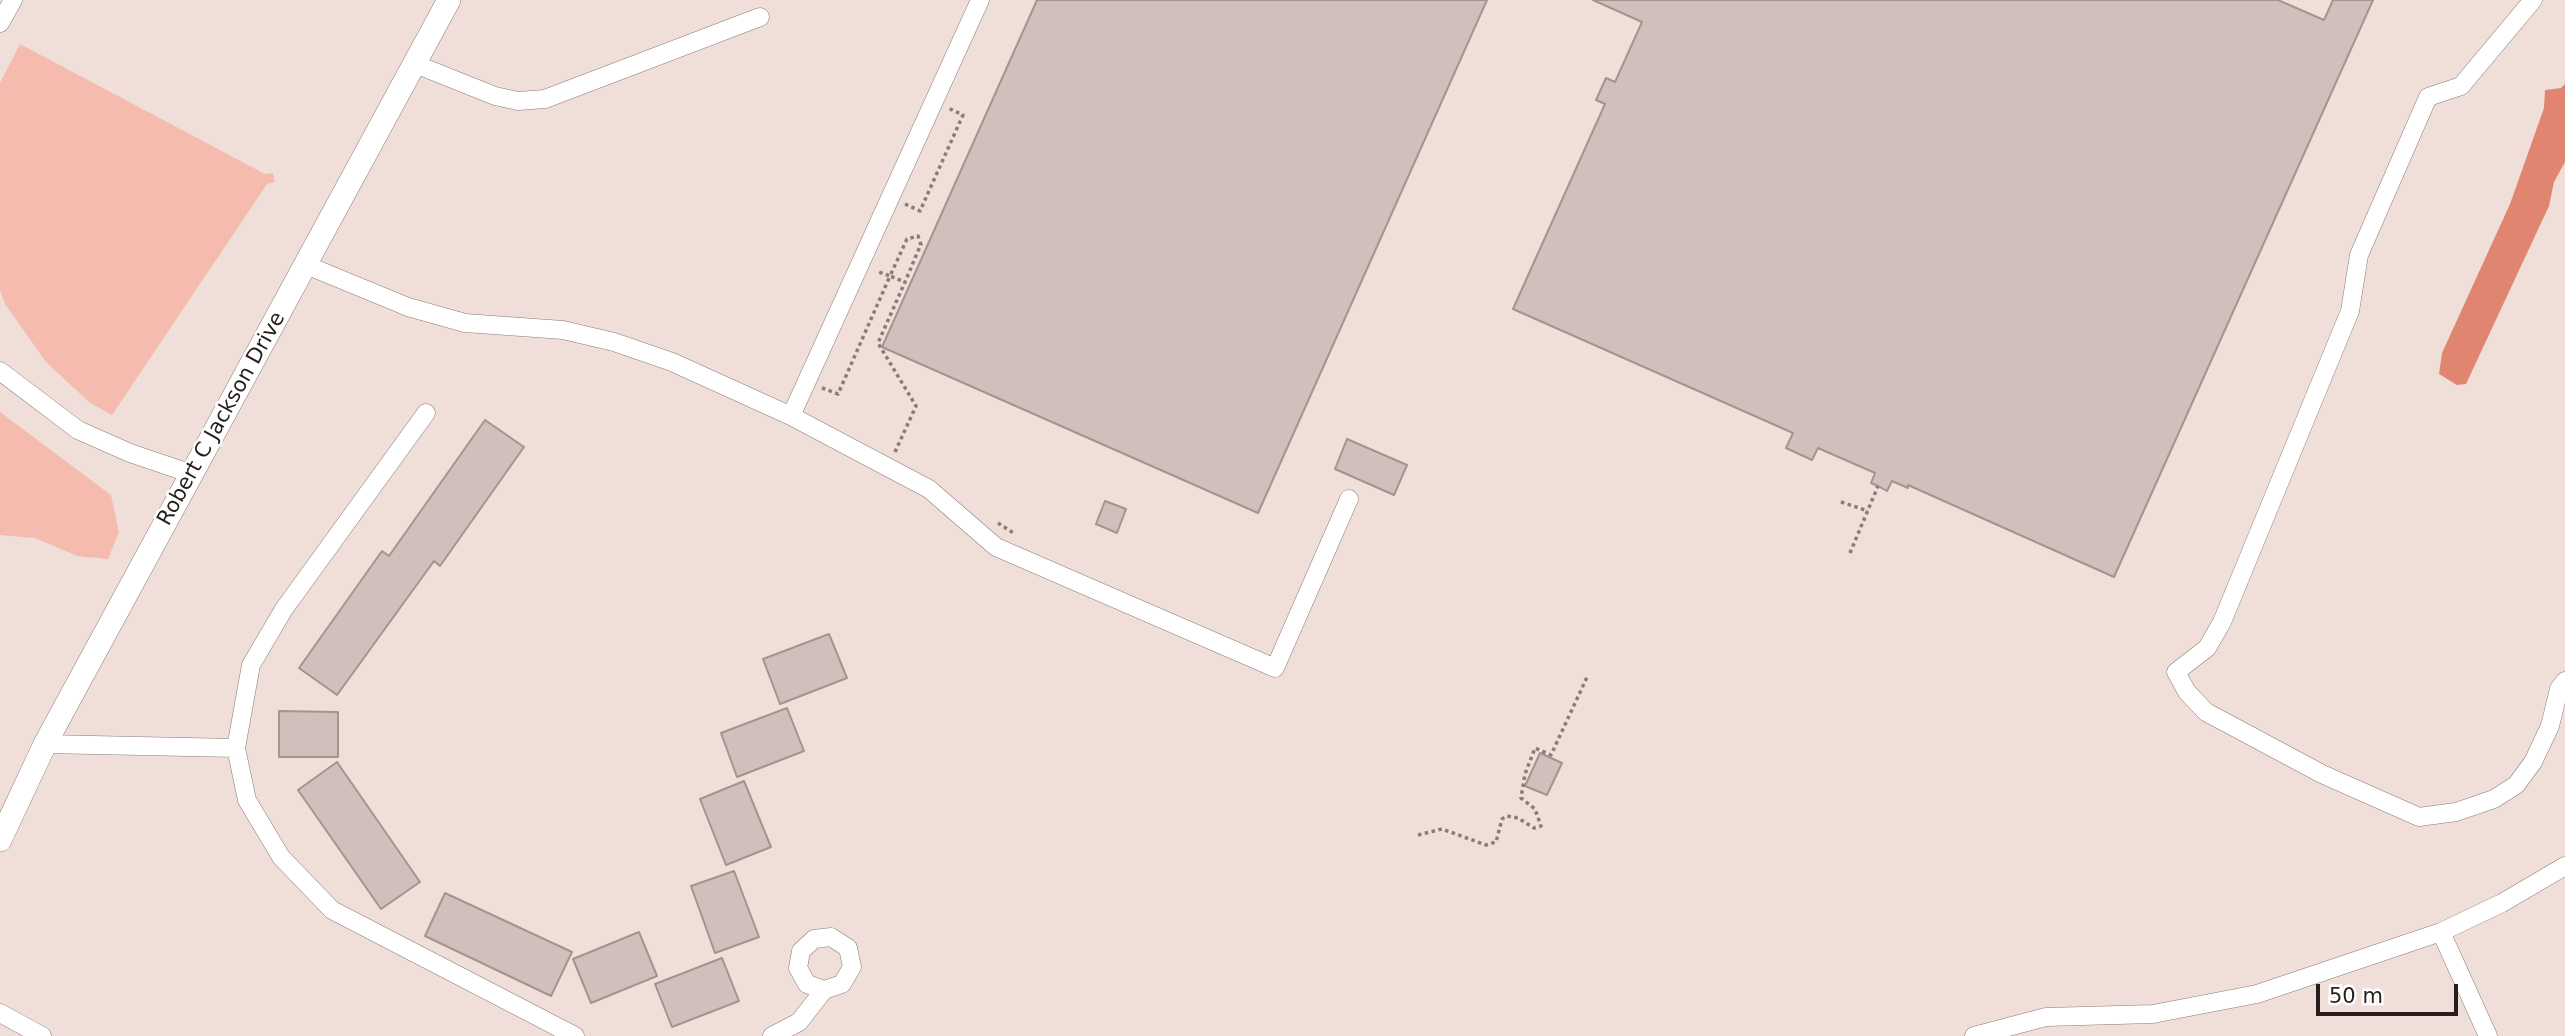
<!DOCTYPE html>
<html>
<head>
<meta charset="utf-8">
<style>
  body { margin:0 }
  #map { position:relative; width:2565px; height:1036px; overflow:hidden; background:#f0ded9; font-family:"DejaVu Sans",sans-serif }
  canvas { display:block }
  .scale { position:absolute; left:2316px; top:984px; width:142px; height:32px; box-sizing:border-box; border:4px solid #241e1c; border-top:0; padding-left:9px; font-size:21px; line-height:24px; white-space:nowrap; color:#241e1c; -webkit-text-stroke:5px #fff; paint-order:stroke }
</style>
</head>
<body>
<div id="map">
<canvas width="2565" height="1036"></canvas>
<div class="scale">50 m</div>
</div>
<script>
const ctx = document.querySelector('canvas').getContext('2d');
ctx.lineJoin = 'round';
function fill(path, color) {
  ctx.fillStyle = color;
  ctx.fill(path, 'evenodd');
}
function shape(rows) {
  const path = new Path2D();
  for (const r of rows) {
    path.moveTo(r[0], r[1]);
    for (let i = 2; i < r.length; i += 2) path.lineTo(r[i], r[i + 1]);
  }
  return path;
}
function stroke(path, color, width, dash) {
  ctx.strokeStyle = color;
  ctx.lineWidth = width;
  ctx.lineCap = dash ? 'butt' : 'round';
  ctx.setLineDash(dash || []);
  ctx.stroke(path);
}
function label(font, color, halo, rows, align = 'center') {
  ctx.font = font + ' "DejaVu Sans",sans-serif';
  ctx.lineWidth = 5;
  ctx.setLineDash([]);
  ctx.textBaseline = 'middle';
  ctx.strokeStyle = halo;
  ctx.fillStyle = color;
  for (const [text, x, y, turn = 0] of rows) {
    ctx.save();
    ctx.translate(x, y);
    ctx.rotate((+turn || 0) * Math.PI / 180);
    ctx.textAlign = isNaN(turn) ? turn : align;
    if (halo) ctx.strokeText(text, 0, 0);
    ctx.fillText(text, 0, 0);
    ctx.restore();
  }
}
const green = shape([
  [20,44,265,174,273,173,275,182,267,184,112,415,89,402,46,362,5,304,0,290,0,83],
  [0,412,111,495,119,532,108,559,77,556,35,538,0,535]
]);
const water = shape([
  [2565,84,2565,162,2554,182,2549,206,2466,384,2457,385,2439,374,2442,353,2510,204,2544,108,2545,90,2561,88]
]);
const building = shape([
  [1037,0,1487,0,1258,513,882,347,1037,0],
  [1593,0,2278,0,2324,20,2333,0,2373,0,2114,577,1908,485,1908,488,1892,481,1887,491,1878,486,1871,483,1875,473,1818,448,1812,460,1786,448,1793,433,1513,309,1605,104,1596,100,1606,78,1615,82,1642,22,1593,0],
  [485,420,524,447,440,566,434,561,337,695,299,668,382,551,389,556,485,420],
  [1347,439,1407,465,1394,495,1335,469,1347,439],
  [1105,501,1126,509,1117,533,1096,524,1105,501],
  [829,634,847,678,780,704,763,659,829,634],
  [787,708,804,751,737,777,721,733,787,708],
  [279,711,338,712,338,757,279,757,279,711],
  [1540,753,1562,763,1547,795,1525,786,1540,753],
  [337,762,420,882,381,909,298,790,337,762],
  [744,781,771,847,726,865,700,799,744,781],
  [734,871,759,937,715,953,691,886,734,871],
  [445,893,572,952,551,996,425,936,445,893],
  [639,932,657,976,591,1003,573,959,639,932],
  [722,958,739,1001,672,1027,655,984,722,958]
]);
const path = shape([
  [905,204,920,211,963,115,948,108],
  [822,388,838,394,890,276,876,271],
  [895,452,916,406,878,343,905,282,918,251,921,245,918,236,907,239,890,276,905,282],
  [1841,502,1868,511],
  [998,523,1015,534],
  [1850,553,1878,486],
  [1418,835,1442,829,1486,845,1496,842,1502,819,1507,816,1518,818,1534,828,1541,826,1535,809,1521,798,1525,774,1535,748,1551,755,1588,675]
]);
const minor = shape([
  [2533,0,2461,86,2428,97,2359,255,2350,311,2222,622,2207,648,2176,672,2187,692,2206,712,2322,774,2419,817,2456,812,2494,799,2516,785,2533,762,2550,726,2559,689,2565,681],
  [0,23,13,0],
  [415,64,495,96,518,101,545,99,760,17],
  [306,265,408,307,465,323,563,330,614,342,672,362,791,416,929,489,996,547,1275,668,1349,499],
  [0,371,78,430,130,453,192,474],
  [426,413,284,609,251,665,236,748,247,800,281,857,332,910,575,1036],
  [791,416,980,0],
  [45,744,236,748],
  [2441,932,2488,1036],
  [0,1013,42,1036],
  [772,1036,799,1022,824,990,842,984,852,967,848,948,831,937,814,939,801,951,798,968,807,984,824,990],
  [1974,1036,2046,1017,2153,1014,2257,994,2441,932,2502,903,2565,866]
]);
const major = shape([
  [0,840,45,744,449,0]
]);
const streetNames = [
  ["Robert C Jackson Drive",222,419,-61]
];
fill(green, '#f5bbae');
fill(water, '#e08570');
fill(building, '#d1bfbb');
stroke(building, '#a5938f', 2);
stroke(minor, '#8b7a76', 19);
stroke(major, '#8b7a76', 24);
stroke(path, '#877c78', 3.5, [3.5, 3.5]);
stroke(minor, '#fff', 18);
stroke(major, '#fff', 23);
label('21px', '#241e1c', '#fff', streetNames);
</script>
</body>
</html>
